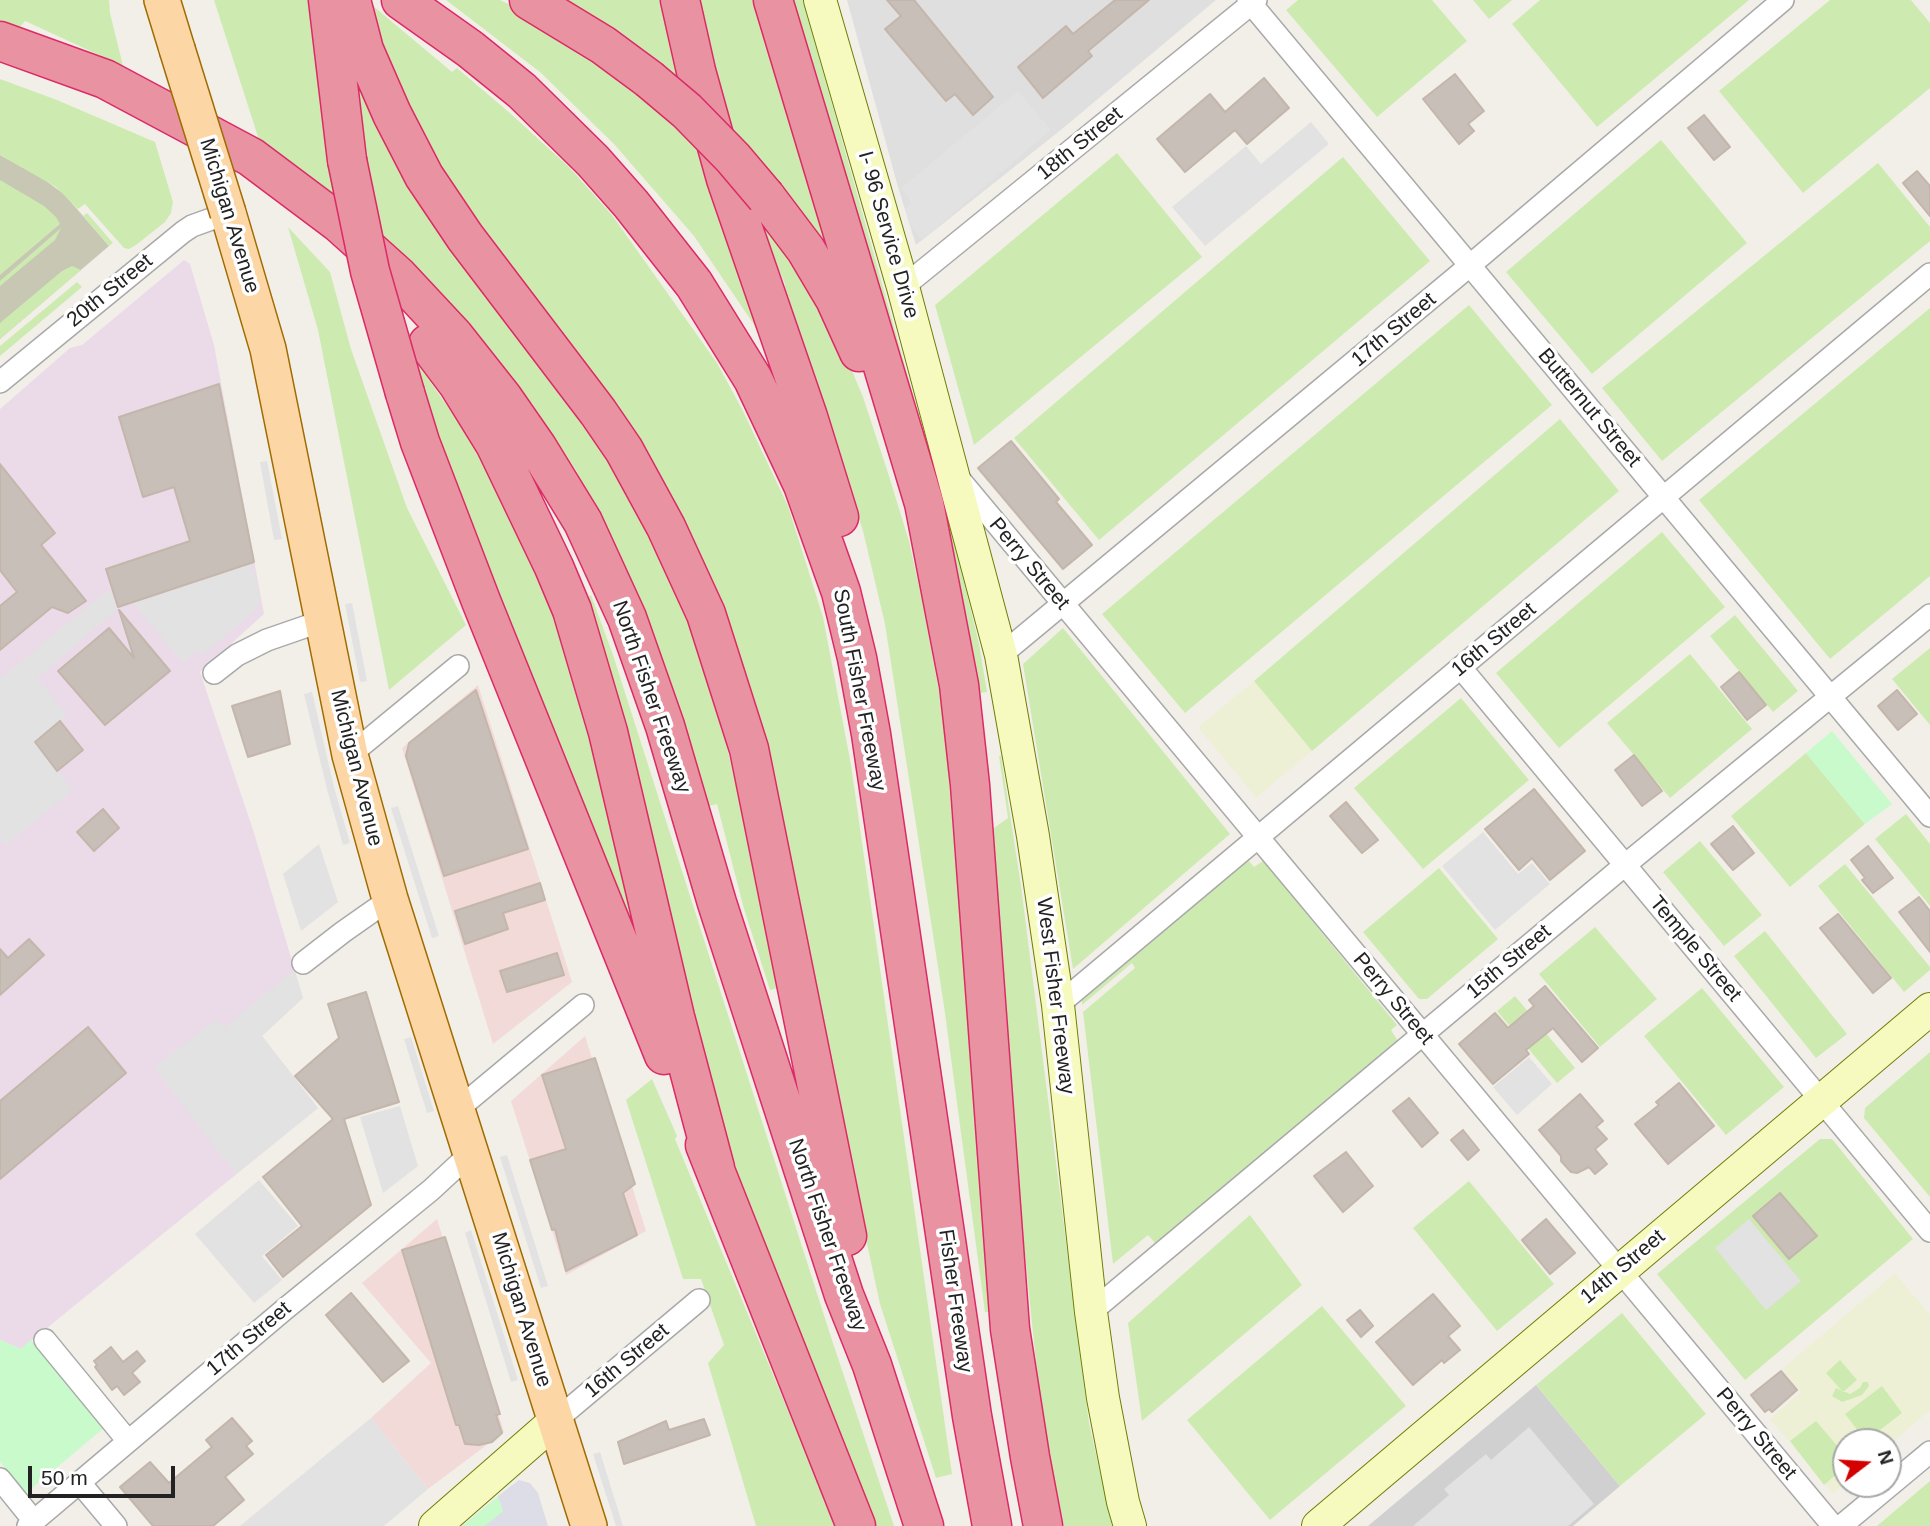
<!DOCTYPE html>
<html>
<head>
<meta charset="utf-8">
<style>
  body { margin:0 }
  #map { position:relative; width:1930px; height:1526px; overflow:hidden; background:#f2efe9; font-family:Arial,sans-serif }
  canvas { display:block }
  .north { position:absolute; left:1832px; top:1428px; width:70px; height:70px; box-sizing:border-box; background:#fff; border:2px solid #a7a7a7; border-radius:50%; rotate:73deg; font-size:19px; font-weight:700; line-height:28px; text-align:center; color:#222 }
  .north::after { content:''; display:block; margin:auto; width:24px; height:32px; background:#d40000; clip-path:polygon(50% 0,100% 100%,50% 72%,0 100%) }
  .scale { position:absolute; left:28px; top:1466px; width:147px; height:32px; box-sizing:border-box; border:4px solid #222; border-top:0; padding-left:9px; font-size:21px; line-height:24px; white-space:nowrap; color:#222; -webkit-text-stroke:5px #fff; paint-order:stroke }
</style>
</head>
<body>
<div id="map">
<canvas width="1930" height="1526"></canvas>
<div class="north">N</div>
<div class="scale">50 m</div>
</div>
<script>
const ctx = document.querySelector('canvas').getContext('2d');
ctx.lineJoin = 'round';
function fill(path, color) {
  ctx.fillStyle = color;
  ctx.fill(path, 'evenodd');
}
function shape(rows) {
  const path = new Path2D();
  for (const r of rows) {
    path.moveTo(r[0], r[1]);
    for (let i = 2; i < r.length; i += 2) path.lineTo(r[i], r[i + 1]);
  }
  return path;
}
function stroke(path, color, width, dash) {
  ctx.strokeStyle = color;
  ctx.lineWidth = width;
  ctx.lineCap = dash ? 'butt' : 'round';
  ctx.setLineDash(dash || []);
  ctx.stroke(path);
}
function label(font, color, halo, rows, align = 'center') {
  ctx.font = font + ' Arial,sans-serif';
  ctx.lineWidth = 7;
  ctx.setLineDash([]);
  ctx.textBaseline = 'middle';
  ctx.strokeStyle = halo;
  ctx.fillStyle = color;
  for (const [text, x, y, turn = 0] of rows) {
    ctx.save();
    ctx.translate(x, y);
    ctx.rotate((+turn || 0) * Math.PI / 180);
    ctx.textAlign = isNaN(turn) ? turn : align;
    if (halo) ctx.strokeText(text, 0, 0);
    ctx.fillText(text, 0, 0);
    ctx.restore();
  }
}
const residential = shape([
  [847,0,1216,0,1062,129,916,245,898,187]
]);
const commercial = shape([
  [478,685,572,982,493,1044,402,748],
  [585,1036,646,1231,566,1275,511,1101],
  [437,1219,504,1432,428,1489,371,1418,431,1363,362,1283]
]);
const industrial = shape([
  [184,260,190,264,214,345,264,614,200,672,254,833,303,998,262,1036,318,1108,21,1349,0,1340,0,409,70,348,82,345]
]);
const religious = shape([
  [1536,1385,1620,1486,1573,1526,1368,1526]
]);
const construction = shape([
  [0,155,42,178,64,194,109,246,0,339]
]);
const farmland = shape([
  [1254,681,1312,751,1256,798,1198,727],
  [1895,1273,1930,1315,1930,1410,1888,1446,1888,1442,1846,1442,1846,1483,1833,1494,1770,1419,1801,1392,1782,1369]
]);
const grass = shape([
  [0,0,109,0,110,13,123,66,25,21,20,27,0,20],
  [214,0,312,0,341,203,260,143],
  [366,0,452,72,457,68,511,114,569,167,612,215,717,363,743,411,788,506,823,617,851,765,952,1474,936,1478,880,1304,847,1151,723,621,466,219,393,89],
  [446,0,500,0,533,16,576,41,704,149,763,338,694,236,614,144,540,72],
  [566,0,664,0,688,92],
  [696,0,755,0,837,262,730,137],
  [785,0,803,0,956,549,979,644,987,692,978,693],
  [1298,0,1432,0,1467,41,1377,117,1286,10],
  [1473,0,1512,0,1489,19],
  [1540,0,1749,0,1597,127,1512,24],
  [1830,0,1911,0,1930,23,1930,88,1803,193,1719,91],
  [354,67,618,475,687,611,713,690,738,793,779,988,770,990,744,909,717,804,709,806,670,683,647,621,605,524,575,469,533,405,495,356,429,282,375,230],
  [0,79,57,100,155,142,173,202,171,213,165,222,136,245,129,249,124,248,85,204,78,209,56,187,0,155],
  [1661,140,1747,243,1592,374,1506,272],
  [1117,153,1202,257,974,445,935,305],
  [1343,157,1430,261,1099,540,1014,438],
  [1878,163,1930,227,1930,241,1662,461,1602,388],
  [0,180,44,206,56,217,60,224,0,275],
  [748,197,777,235,842,347,863,397,888,473,909,541,922,600,944,718,991,1312,985,1312,944,1006,885,624,863,531,835,443,783,298,785,284],
  [87,213,113,243,109,246,83,216],
  [288,227,330,272,351,349,407,508,466,625,389,690,318,330],
  [61,228,55,240,0,286,0,281],
  [72,266,81,270,0,339,0,323,62,271],
  [77,282,82,287,0,356,0,346],
  [1469,305,1552,405,1185,713,1102,614],
  [1930,308,1930,576,1830,659,1699,500],
  [404,344,489,466,519,527,575,664,648,976,455,499],
  [1560,419,1619,491,1312,751,1254,681],
  [1662,532,1725,607,1559,748,1496,673],
  [591,595,613,655,830,1334,894,1526,873,1526,737,1185,583,599],
  [1735,615,1798,691,1773,712,1710,636],
  [1063,628,1230,834,1073,969,1023,664],
  [1930,648,1930,725,1892,679],
  [1690,654,1752,729,1670,798,1607,723],
  [1461,698,1529,780,1423,869,1354,788],
  [1806,753,1865,824,1790,887,1731,816],
  [999,756,1001,756,1021,886,1089,1423,1112,1526,1064,1526,1041,1412,1022,1225,991,830,1008,818],
  [1906,814,1930,844,1930,906,1875,839],
  [1700,841,1762,915,1724,946,1663,872],
  [1246,858,1254,867,1263,861,1278,879,1397,1025,1391,1030,1398,1041,1157,1245,1148,1235,1113,1264,1083,1012,1135,968,1132,963,1082,1005,1082,996],
  [1845,864,1930,967,1930,970,1904,992,1818,886],
  [1439,868,1498,939,1427,999,1419,999,1363,932],
  [1595,927,1657,999,1600,1047,1539,974],
  [1765,931,1847,1034,1816,1058,1734,956],
  [1702,988,1784,1087,1726,1135,1644,1036],
  [1515,996,1575,1068,1557,1083,1497,1011],
  [1930,1052,1930,1197,1864,1118,1865,1108],
  [652,1079,677,1136,675,1139,836,1526,756,1526,708,1363,724,1345,701,1279,683,1279,626,1100],
  [1820,1139,1832,1139,1913,1239,1745,1380,1657,1274],
  [1469,1181,1554,1284,1497,1331,1413,1228],
  [1250,1215,1302,1285,1142,1421,1128,1323],
  [1322,1306,1406,1406,1270,1520,1187,1420],
  [1622,1313,1706,1414,1620,1486,1536,1385],
  [1840,1360,1857,1380,1843,1392,1826,1373],
  [1863,1382,1868,1382,1869,1386,1862,1395,1842,1402,1832,1396,1836,1388,1850,1394,1860,1388],
  [1882,1386,1902,1413,1866,1441,1845,1414],
  [1816,1421,1846,1456,1846,1466,1824,1485,1790,1441],
  [1930,1481,1930,1526,1877,1526,1884,1520]
]);
const park = shape([
  [1832,731,1892,804,1865,824,1806,753],
  [0,1340,21,1349,31,1340,104,1428,26,1493,0,1462],
  [512,1485,537,1526,462,1526]
]);
const parking = shape([
  [1018,91,1051,130,922,240,911,227,905,209,911,202,901,188],
  [1311,122,1329,144,1205,246,1172,207,1246,146,1261,164],
  [267,461,282,539,274,540,260,462],
  [252,564,260,598,257,609,201,656,196,651,183,663,133,603],
  [111,591,117,610,37,678,67,715,35,742,73,790,6,845,0,839,0,679,104,593],
  [352,603,367,681,360,682,345,604],
  [312,692,334,787,350,843,343,845,327,789,304,694],
  [398,806,439,936,432,938,391,808],
  [1483,832,1518,874,1532,863,1550,884,1495,930,1442,866],
  [319,844,338,902,301,931,283,874],
  [294,970,303,998,262,1036,318,1108,236,1174,154,1068,216,1019,224,1028],
  [411,1037,434,1111,427,1113,404,1039],
  [1529,1057,1552,1084,1517,1115,1493,1087],
  [400,1106,418,1166,383,1193,360,1117],
  [507,1155,548,1286,541,1288,500,1157],
  [259,1180,298,1226,262,1256,282,1280,254,1303,195,1234],
  [1749,1219,1801,1281,1766,1310,1715,1248],
  [471,1230,518,1380,511,1382,465,1233],
  [371,1418,428,1489,384,1526,240,1526],
  [1529,1427,1594,1504,1568,1526,1413,1526,1449,1495,1444,1489,1486,1454,1491,1460],
  [600,1452,623,1526,616,1526,593,1454]
]);
const plaza = shape([
  [519,1480,530,1483,538,1493,548,1526,485,1526,503,1511,498,1496]
]);
const building = shape([
  [887,0,914,0,993,97,973,115,955,94,946,101,885,29,901,16,887,0],
  [1115,0,1149,0,1088,51,1092,56,1043,98,1018,67,1066,26,1073,34,1115,0],
  [1455,74,1484,111,1468,124,1474,131,1459,144,1423,99,1455,74],
  [1264,78,1289,108,1247,144,1235,130,1185,172,1157,139,1210,94,1225,112,1264,78],
  [1704,115,1730,147,1714,160,1688,128,1704,115],
  [1917,171,1930,186,1930,216,1903,183,1917,171],
  [219,384,254,562,118,607,106,569,190,541,174,487,143,497,119,417,219,384],
  [1011,441,1059,499,1056,502,1092,545,1063,569,978,468,1011,441],
  [0,464,55,533,41,545,86,601,68,613,52,607,0,650,0,606,17,592,0,570,0,464],
  [119,610,170,671,105,725,58,671,109,628,134,658,119,610],
  [1739,672,1766,705,1747,720,1721,687,1739,672],
  [476,690,528,849,444,876,406,756,409,743,476,690],
  [1897,690,1917,714,1898,730,1878,706,1897,690],
  [280,691,290,744,248,757,232,706,280,691],
  [60,721,83,750,57,771,35,742,60,721],
  [1634,755,1662,791,1642,806,1615,770,1634,755],
  [1534,789,1585,851,1550,880,1532,858,1519,870,1485,829,1534,789],
  [1346,802,1378,840,1362,853,1330,816,1346,802],
  [103,809,119,828,94,851,77,832,103,809],
  [1733,826,1754,853,1733,870,1711,844,1733,826],
  [1868,846,1893,878,1873,893,1862,880,1865,878,1851,860,1868,846],
  [540,883,545,900,503,913,508,929,465,944,455,911,540,883],
  [1919,897,1930,911,1930,952,1899,912,1919,897],
  [1838,914,1891,978,1873,993,1820,928,1838,914],
  [29,939,44,955,0,995,0,949,8,958,29,939],
  [557,953,564,975,507,992,500,971,557,953],
  [1545,986,1598,1048,1582,1062,1553,1028,1526,1050,1529,1054,1493,1084,1459,1044,1495,1013,1508,1028,1534,1006,1529,1000,1545,986],
  [366,992,399,1102,344,1119,371,1205,283,1277,266,1255,302,1226,263,1177,333,1119,295,1076,339,1038,328,1004,366,992],
  [88,1027,126,1073,0,1179,0,1101,88,1027],
  [595,1058,635,1184,623,1193,637,1235,566,1271,555,1229,552,1230,530,1160,566,1149,542,1075,595,1058],
  [1679,1083,1714,1126,1668,1164,1635,1124,1659,1105,1656,1102,1679,1083],
  [1580,1094,1603,1121,1596,1127,1607,1139,1595,1149,1607,1164,1595,1174,1589,1167,1577,1173,1571,1172,1561,1161,1561,1156,1539,1130,1580,1094],
  [1409,1098,1438,1133,1422,1147,1393,1111,1409,1098],
  [1463,1130,1479,1150,1468,1160,1451,1140,1463,1130],
  [1346,1152,1373,1186,1343,1212,1314,1176,1346,1152],
  [1780,1193,1817,1236,1789,1259,1753,1216,1780,1193],
  [1546,1219,1575,1253,1550,1274,1522,1240,1546,1219],
  [445,1237,500,1414,496,1415,502,1433,492,1442,479,1445,465,1444,459,1425,456,1425,402,1250,445,1237],
  [351,1293,409,1361,383,1382,326,1315,351,1293],
  [1433,1294,1460,1326,1448,1336,1460,1350,1444,1363,1442,1360,1413,1385,1376,1342,1433,1294],
  [1360,1310,1373,1326,1361,1337,1347,1320,1360,1310],
  [111,1347,123,1362,137,1351,145,1361,132,1373,140,1382,124,1395,117,1386,112,1390,95,1367,97,1365,94,1361,111,1347],
  [1781,1371,1797,1390,1772,1412,1769,1409,1765,1412,1751,1395,1781,1371],
  [232,1418,252,1441,246,1446,253,1454,225,1477,244,1500,213,1526,153,1526,120,1487,150,1462,169,1483,212,1447,206,1440,232,1418],
  [704,1419,710,1435,624,1464,618,1442,666,1421,669,1430,704,1419]
]);
const street = shape([
  [1248,0,1930,816],
  [903,287,1256,0],
  [0,382,183,232,192,226,228,213],
  [960,480,1833,1526],
  [1001,655,1455,278,1783,0],
  [1461,668,1930,1231],
  [214,673,237,655,267,640,322,621],
  [350,755,458,666],
  [303,963,343,932,390,899],
  [1058,1005,1930,274],
  [458,1109,583,1005],
  [1091,1312,1625,865,1930,615],
  [45,1340,128,1441],
  [555,1421,699,1300],
  [0,1479,34,1521],
  [80,1483,116,1526],
  [28,1526,285,1309,431,1190,471,1153],
  [1841,1526,1930,1452]
]);
const secondary = shape([
  [820,0,903,287,1001,655,1033,836,1058,1005,1091,1312,1103,1398,1123,1502,1130,1526],
  [435,1526,555,1421],
  [1318,1526,1930,1009]
]);
const primary = shape([
  [162,0,177,49],
  [228,213,268,349,350,755,390,899,589,1526]
]);
const highway = shape([
  [328,0,347,160],
  [351,0,364,50,392,114,424,176,465,237,598,412,624,450,666,527,706,614,749,749,847,1236],
  [401,0,470,49,522,91,593,161,631,204,694,284,753,379,803,485,841,592,857,658,871,734,972,1416,992,1526],
  [529,0,603,45,649,79],
  [680,0,696,71,726,179,808,417,839,517],
  [773,0,924,503,959,685,970,785,1010,1329,1030,1457,1043,1526],
  [0,41,105,79,251,157,339,223,398,276,454,336,503,398,537,447,583,522,627,618,665,726,717,903,844,1295,872,1365,924,1526],
  [766,197,806,250,835,299,859,352],
  [428,344,458,384,495,444,554,567,572,610,608,732,675,1017,715,1168],
  [405,393,420,442,481,601,664,1055],
  [705,1145,856,1526]
]);
const primaryBridge = shape([
  [177,49,228,213]
]);
const highwayBridge = shape([
  [649,79,687,111,733,158,766,197],
  [347,160,370,271,405,393]
]);
const streetNames = [
  ["18th Street",1080,144,-39],
  ["Michigan Avenue",229,216,73],
  ["I- 96 Service Drive",888,235,74],
  ["20th Street",110,291,-39],
  ["17th Street",1394,330,-40],
  ["Butternut Street",1589,408,50],
  ["Perry Street",1029,564,50],
  ["16th Street",1494,640,-40],
  ["South Fisher Freeway",859,690,79],
  ["North Fisher Freeway",651,697,71],
  ["Michigan Avenue",356,768,76],
  ["Temple Street",1695,949,50],
  ["15th Street",1509,962,-40],
  ["West Fisher Freeway",1055,996,83],
  ["Perry Street",1393,999,50],
  ["North Fisher Freeway",827,1235,71],
  ["14th Street",1623,1267,-40],
  ["Fisher Freeway",955,1301,82],
  ["Michigan Avenue",521,1310,73],
  ["17th Street",249,1339,-40],
  ["16th Street",627,1361,-40],
  ["Perry Street",1756,1434,50]
];
fill(residential, '#e0dfdf');
fill(commercial, '#f2dad9');
fill(industrial, '#ebdbe8');
fill(religious, '#d0d0d0');
fill(construction, '#c7c7b4');
fill(farmland, '#eef0d5');
fill(grass, '#cdebb0');
fill(park, '#c8facc');
fill(parking, '#e2e2e2');
fill(plaza, '#dddde8');
fill(building, '#c7bfb8');
stroke(building, '#c4b6ab', 2);
stroke(street, '#a9a9a9', 24);
stroke(secondary, '#707d05', 34);
stroke(primary, '#a06b00', 38);
stroke(highway, '#dc2a67', 41);
stroke(street, '#fff', 21);
stroke(secondary, '#f7fabf', 32);
stroke(primary, '#fcd6a4', 35);
stroke(highway, '#e892a2', 38);
stroke(primaryBridge, '#a06b00', 38, []);
stroke(highwayBridge, '#dc2a67', 41, []);
stroke(primaryBridge, '#fcd6a4', 35);
stroke(highwayBridge, '#e892a2', 38);
label('21px', '#222', '#fff', streetNames);
</script>
</body>
</html>
